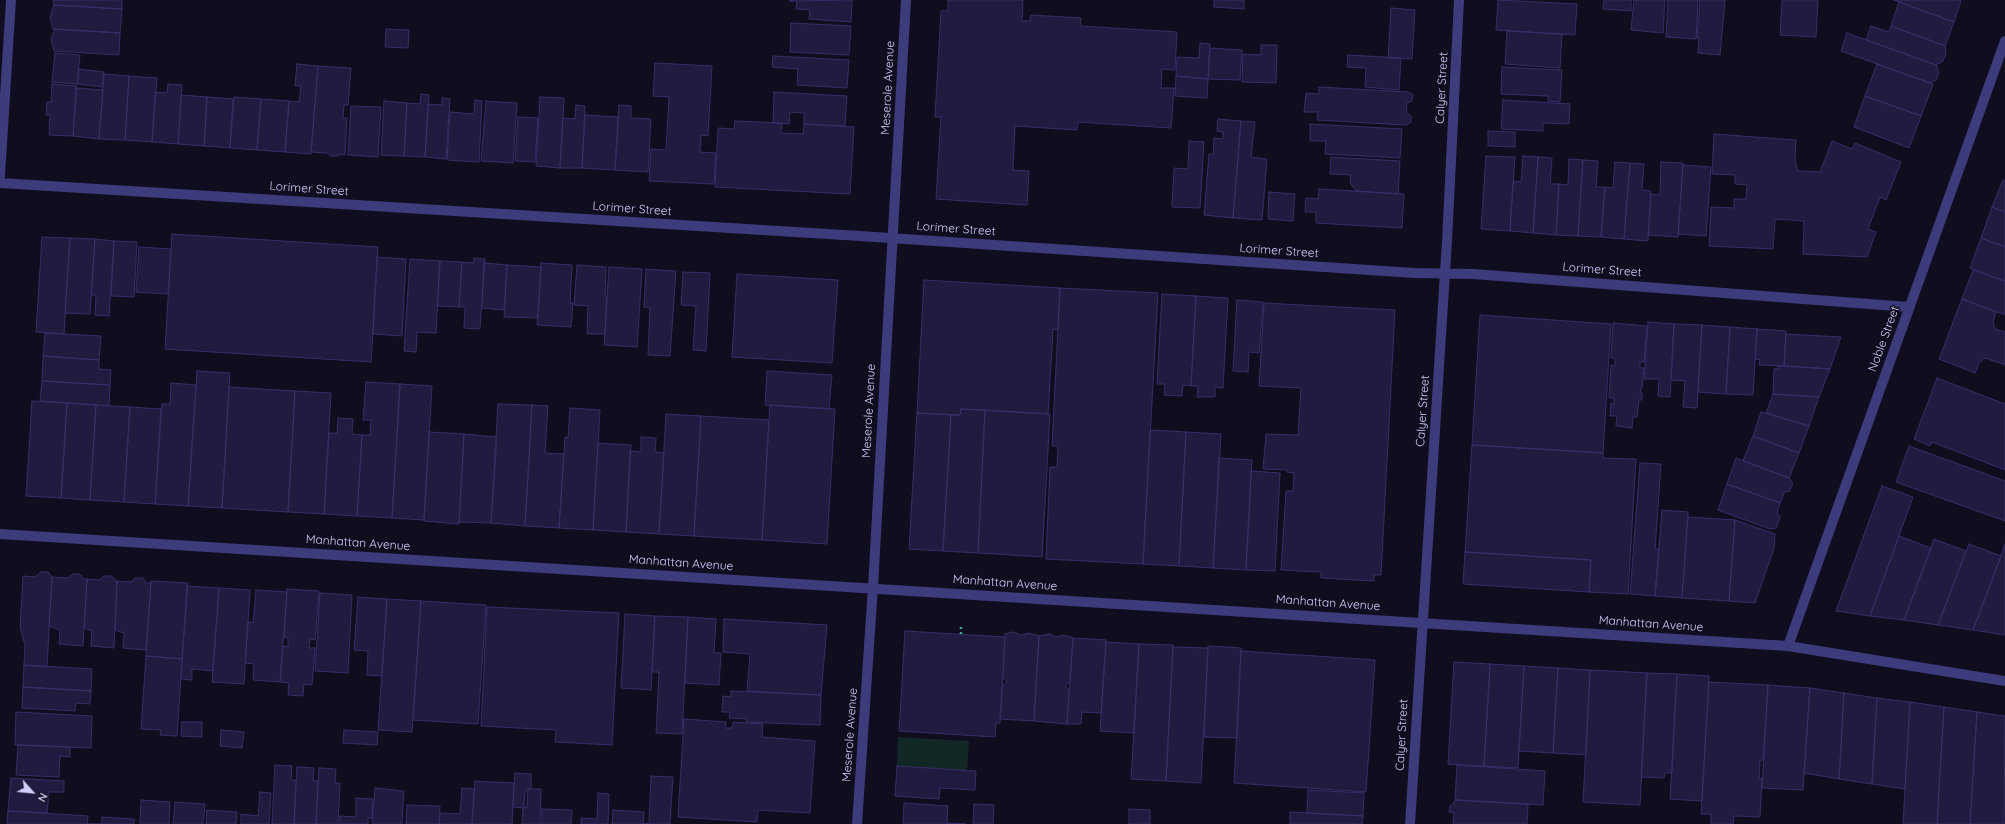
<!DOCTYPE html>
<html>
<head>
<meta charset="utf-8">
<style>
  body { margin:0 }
  #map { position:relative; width:2005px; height:824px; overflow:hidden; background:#100d1f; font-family:Quicksand,sans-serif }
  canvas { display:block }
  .north { position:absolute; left:12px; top:772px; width:40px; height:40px; -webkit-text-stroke:3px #100d1f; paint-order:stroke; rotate:117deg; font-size:11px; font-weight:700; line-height:16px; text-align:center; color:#d2cefc }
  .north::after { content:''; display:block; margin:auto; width:14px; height:18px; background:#d2cefc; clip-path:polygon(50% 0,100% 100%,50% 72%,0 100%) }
</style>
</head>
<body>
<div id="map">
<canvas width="2005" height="824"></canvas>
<div class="north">N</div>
</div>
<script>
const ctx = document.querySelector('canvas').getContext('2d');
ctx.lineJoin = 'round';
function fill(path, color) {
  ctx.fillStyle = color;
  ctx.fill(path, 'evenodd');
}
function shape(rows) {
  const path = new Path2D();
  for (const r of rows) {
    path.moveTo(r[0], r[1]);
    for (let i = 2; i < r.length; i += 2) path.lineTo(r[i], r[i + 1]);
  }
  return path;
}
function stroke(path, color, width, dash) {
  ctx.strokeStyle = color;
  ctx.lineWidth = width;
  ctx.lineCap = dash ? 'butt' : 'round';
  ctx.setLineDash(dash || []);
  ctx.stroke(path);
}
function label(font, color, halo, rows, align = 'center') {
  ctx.font = font + ' Quicksand,sans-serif';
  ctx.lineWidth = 3;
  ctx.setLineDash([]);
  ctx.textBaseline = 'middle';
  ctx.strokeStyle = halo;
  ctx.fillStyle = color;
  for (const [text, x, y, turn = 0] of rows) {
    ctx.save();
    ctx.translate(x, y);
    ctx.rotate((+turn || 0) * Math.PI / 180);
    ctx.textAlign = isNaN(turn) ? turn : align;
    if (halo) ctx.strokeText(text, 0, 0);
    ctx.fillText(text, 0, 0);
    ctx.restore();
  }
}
const green = shape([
  [898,737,969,741,967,771,897,766]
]);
const building = shape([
  [53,0,122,0,122,9,54,5,53,0],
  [852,0,851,22,809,19,810,10,796,9,797,1,789,1,852,0],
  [948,0,1023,0,1022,21,1030,21,1031,15,1081,18,1080,26,1177,32,1175,70,1162,69,1161,88,1174,88,1171,128,1078,122,1077,130,1015,126,1013,170,1029,171,1027,205,936,199,941,117,935,117,941,11,948,11,948,0],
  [1214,0,1244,0,1244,9,1214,7,1214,0],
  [1498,0,1577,4,1575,35,1496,30,1498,0],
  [1604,0,1631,0,1631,11,1603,9,1604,0],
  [1634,0,1665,0,1663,33,1631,30,1634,0],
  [1668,0,1698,0,1696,39,1666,37,1668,0],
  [1700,0,1725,0,1720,55,1698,53,1699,38,1697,38,1700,0],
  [1782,0,1818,0,1816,37,1780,35,1782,0],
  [1894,0,1960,0,1961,1,1954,22,1894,0],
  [1899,2,1954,22,1945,46,1891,26,1899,2],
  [54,5,122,9,120,33,53,29,50,17,54,5],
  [1391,8,1415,10,1412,59,1388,58,1391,8],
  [791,23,851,26,849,55,790,52,791,23],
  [1871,26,1889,32,1891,26,1945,46,1946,53,1943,61,1936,65,1866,40,1871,26],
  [55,29,120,33,119,55,54,51,51,39,55,29],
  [386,29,409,30,408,48,385,47,386,29],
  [1507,31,1562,34,1560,68,1505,64,1507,31],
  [1847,33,1936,65,1939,72,1936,80,1930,83,1841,51,1847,33],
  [1200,43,1210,44,1208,79,1176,76,1177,57,1199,58,1200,43],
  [1261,45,1277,45,1276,83,1242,82,1243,54,1261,55,1261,45],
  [1210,48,1242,50,1240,80,1208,79,1210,48],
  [55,53,80,55,77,84,52,82,55,53],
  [1348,55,1401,58,1399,90,1365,87,1366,68,1347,67,1348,55],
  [773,56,849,60,847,88,797,85,798,69,772,67,773,56],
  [655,63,712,66,708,136,701,135,700,152,716,153,714,184,649,181,651,149,666,150,669,97,653,96,655,63],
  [297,64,318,66,311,154,285,152,289,101,299,102,301,86,295,86,297,64],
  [1877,64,1933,84,1921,116,1865,96,1877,64],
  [318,66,351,68,348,105,344,105,343,118,347,118,345,155,341,154,338,156,331,156,327,153,311,152,318,66],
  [1502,67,1562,70,1560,102,1548,101,1548,96,1501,94,1502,67],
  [79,69,104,72,102,87,77,84,79,69],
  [104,74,129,76,125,140,99,139,104,74],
  [129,76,157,78,152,142,125,140,129,76],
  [1176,76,1208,79,1207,98,1175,96,1176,76],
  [52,84,77,86,73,136,49,135,50,115,46,115,47,102,51,102,52,84],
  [168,84,182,85,178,144,152,142,155,92,167,93,168,84],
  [1319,87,1408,92,1413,95,1412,101,1407,103,1406,113,1411,116,1411,122,1406,125,1317,120,1318,112,1304,112,1306,93,1319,94,1319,87],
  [76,88,103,90,99,139,73,136,76,88],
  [774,92,847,96,845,126,804,124,804,113,790,112,789,124,773,123,774,92],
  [421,94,429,95,425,157,404,156,407,103,420,104,421,94],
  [181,95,207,97,204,146,178,144,181,95],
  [1865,96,1921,116,1909,148,1854,127,1865,96],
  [207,97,233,99,230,148,204,146,207,97],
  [234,97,261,99,257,150,230,148,234,97],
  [540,97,564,98,560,168,536,166,540,97],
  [442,98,450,99,446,159,425,157,428,104,442,105,442,98],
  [261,99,289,101,285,152,257,150,261,99],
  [475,100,482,101,479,162,447,160,450,112,474,114,475,100],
  [1503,100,1570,104,1569,124,1543,123,1543,131,1501,129,1503,100],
  [384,101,407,103,404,156,381,155,384,101],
  [486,101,517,103,513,163,481,161,486,101],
  [576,105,585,106,582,168,560,168,563,118,575,119,576,105],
  [619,105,631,106,631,118,651,119,648,172,615,170,619,105],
  [351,106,381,107,378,157,348,155,351,106],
  [585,115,618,117,615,170,582,168,585,115],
  [518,117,538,118,535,162,515,161,518,117],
  [1218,119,1241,121,1233,218,1204,215,1209,154,1213,155,1214,138,1223,139,1223,132,1217,131,1218,119],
  [735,121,782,123,781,133,803,134,804,124,854,127,850,194,715,187,718,128,734,129,735,121],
  [1241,121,1255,122,1251,157,1267,159,1262,220,1233,218,1241,121],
  [1310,124,1402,129,1400,158,1325,154,1326,141,1310,141,1310,124],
  [1488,131,1515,132,1515,147,1488,146,1488,131],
  [1714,134,1796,140,1795,160,1798,171,1820,172,1832,141,1852,149,1855,143,1901,162,1886,200,1880,197,1868,229,1876,232,1867,257,1803,254,1804,221,1775,219,1773,249,1709,246,1711,207,1734,208,1734,199,1746,199,1747,185,1735,184,1735,175,1712,174,1714,134],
  [1189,141,1204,142,1200,208,1172,207,1174,168,1188,169,1189,141],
  [1486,156,1515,157,1510,231,1481,229,1486,156],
  [1523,156,1538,157,1533,233,1510,231,1513,181,1521,182,1523,156],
  [1331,157,1400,161,1398,194,1356,191,1350,183,1351,175,1330,174,1331,157],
  [1538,157,1552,158,1550,184,1559,184,1556,235,1533,233,1538,157],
  [1569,159,1583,160,1578,236,1556,235,1559,184,1568,185,1569,159],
  [1583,160,1598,161,1596,187,1605,187,1601,237,1578,236,1583,160],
  [1615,162,1630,163,1624,239,1601,237,1605,187,1613,188,1615,162],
  [1661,162,1683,163,1678,237,1648,235,1651,194,1660,195,1661,162],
  [1630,163,1644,164,1642,190,1651,191,1648,241,1624,239,1630,163],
  [1683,165,1711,167,1706,236,1678,234,1683,165],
  [2003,180,2005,181,2005,212,1992,207,2003,180],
  [1319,189,1404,194,1402,228,1316,223,1316,212,1305,212,1306,198,1318,199,1319,189],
  [1269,192,1295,194,1293,221,1268,219,1269,192],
  [1992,207,2005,212,2005,247,1981,238,1992,207],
  [172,234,378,247,371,362,165,349,172,234],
  [42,237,70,238,64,334,36,332,42,237],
  [70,238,95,239,90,314,65,313,70,238],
  [1981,238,2005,247,2005,281,1970,268,1981,238],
  [95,239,114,241,109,316,95,315,96,295,91,295,95,239],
  [114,241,137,242,134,297,111,296,114,241],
  [139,247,171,249,168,294,136,292,139,247],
  [377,257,406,259,402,336,373,334,377,257],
  [474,258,485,259,480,329,464,328,465,307,459,307,462,262,474,263,474,258],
  [410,259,440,261,436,333,417,332,416,352,404,351,410,259],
  [440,261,462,262,459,307,437,306,440,261],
  [484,263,507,265,504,310,482,308,484,263],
  [541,263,572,265,570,303,573,303,571,327,537,325,541,263],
  [507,265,541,267,538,318,504,317,507,265],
  [577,265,606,267,605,296,607,296,605,334,587,334,588,306,574,305,577,265],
  [609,267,642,269,637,347,604,345,609,267],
  [646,269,676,271,670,356,648,355,650,308,644,307,646,269],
  [1973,270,2005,281,2005,315,1962,299,1973,270],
  [683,272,710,273,706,351,693,350,696,306,681,305,683,272],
  [737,274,838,280,832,363,732,357,737,274],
  [924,280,1060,288,1058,330,1053,329,1048,414,961,409,960,415,917,413,924,280],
  [1060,288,1158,293,1143,564,1046,559,1050,467,1057,467,1058,446,1052,446,1060,288],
  [1162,294,1196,296,1191,386,1183,385,1182,396,1164,395,1165,384,1157,384,1162,294],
  [1196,296,1228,298,1223,388,1215,387,1215,397,1197,397,1198,386,1191,386,1196,296],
  [1962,299,1996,312,1993,322,1995,329,2005,332,2005,365,1985,358,1979,363,1975,373,1939,359,1962,299],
  [1237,300,1263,302,1259,353,1249,352,1248,372,1233,371,1237,300],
  [1264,303,1395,310,1381,575,1374,575,1374,581,1321,578,1321,572,1281,570,1286,491,1293,491,1294,473,1287,472,1287,470,1263,469,1266,434,1298,435,1301,388,1259,386,1264,303],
  [1480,315,1611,324,1603,453,1472,445,1480,315],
  [1648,322,1674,324,1670,397,1658,396,1659,379,1644,379,1648,322],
  [1613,323,1647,326,1644,362,1640,362,1640,368,1644,368,1642,388,1641,388,1640,393,1642,393,1642,400,1639,400,1637,417,1633,417,1632,428,1616,426,1617,416,1610,416,1611,403,1614,404,1614,398,1609,398,1611,365,1615,366,1615,359,1611,358,1613,323],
  [1674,324,1702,325,1697,408,1683,407,1685,381,1671,380,1674,324],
  [1702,325,1730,327,1726,394,1698,392,1702,325],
  [1730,327,1757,329,1753,395,1726,394,1730,327],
  [1757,329,1786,331,1784,366,1759,365,1760,360,1755,359,1757,329],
  [45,333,101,336,99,360,43,356,45,333],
  [1786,334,1841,337,1830,369,1784,366,1786,334],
  [43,356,99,360,99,369,111,370,110,385,42,381,43,356],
  [1778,366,1784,366,1830,369,1819,397,1773,394,1774,369,1778,369,1778,366],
  [197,371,230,373,222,508,188,506,197,371],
  [767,371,832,375,829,409,765,405,767,371],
  [1937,378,2005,404,2005,470,1932,442,1930,446,1914,439,1937,378],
  [42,381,110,385,109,406,40,401,42,381],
  [366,382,400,384,392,518,357,516,362,435,370,435,371,420,363,420,366,382],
  [171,383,196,385,188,506,155,504,162,404,170,404,171,383],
  [400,384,432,386,424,520,392,518,400,384],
  [229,387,295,391,288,512,222,508,229,387],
  [295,391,331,393,324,514,288,512,295,391],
  [1773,394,1819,397,1809,426,1766,413,1773,394],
  [32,401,67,403,61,498,26,496,32,401],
  [67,403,96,405,90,500,61,498,67,403],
  [498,404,532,405,525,526,491,523,498,404],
  [96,405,130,407,124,502,90,500,96,405],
  [532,405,548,406,545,453,564,454,559,528,525,526,532,405],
  [770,405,835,409,827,544,762,540,770,405],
  [130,407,161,409,155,504,124,502,130,407],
  [570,408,600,410,593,530,559,528,565,437,568,438,570,408],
  [961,409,985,410,978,553,943,551,951,415,960,415,961,409],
  [985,410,1050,414,1042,557,978,553,985,410],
  [1761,412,1809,426,1799,453,1753,436,1761,412],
  [917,413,951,415,943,551,909,549,917,413],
  [666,414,701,416,694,536,659,534,666,414],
  [701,416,769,420,762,540,694,536,701,416],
  [338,418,353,419,352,434,362,435,357,516,324,514,329,433,337,433,338,418],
  [1150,430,1186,432,1179,566,1143,564,1150,430],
  [429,432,464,434,459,524,424,521,429,432],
  [1186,432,1221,434,1213,568,1179,566,1186,432],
  [464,434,497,437,491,523,459,522,464,434],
  [1753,436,1799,453,1789,478,1743,461,1753,436],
  [641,437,656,438,655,452,664,453,659,534,626,532,630,451,641,452,641,437],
  [598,443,631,445,626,532,593,530,598,443],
  [1472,445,1603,453,1603,458,1636,459,1628,594,1589,592,1591,560,1465,552,1472,445],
  [1909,446,2005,481,2005,521,1896,482,1909,446],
  [1219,458,1252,460,1246,570,1213,568,1219,458],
  [1736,458,1789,478,1793,483,1789,492,1785,491,1780,503,1727,484,1736,458],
  [1640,463,1661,464,1655,549,1659,549,1655,596,1630,594,1640,463],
  [1251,471,1280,473,1275,571,1246,570,1251,471],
  [1727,484,1780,503,1777,513,1780,517,1776,528,1770,529,1718,510,1727,484],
  [1882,486,1913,497,1870,616,1836,611,1882,486],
  [1662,510,1688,512,1682,598,1655,596,1662,510],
  [1688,517,1735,520,1729,601,1682,598,1688,517],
  [1735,520,1775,534,1774,548,1755,603,1729,601,1735,520],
  [1899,536,1931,548,1904,620,1870,616,1899,536],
  [1934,539,1966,551,1938,625,1904,620,1934,539],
  [1969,544,2001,556,1973,630,1938,625,1969,544],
  [2005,544,2005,635,1973,630,2001,556,2005,544],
  [1465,552,1591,560,1589,592,1463,584,1465,552],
  [41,572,48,572,52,577,47,667,24,665,25,645,20,627,23,576,35,577,41,572],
  [73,574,79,574,84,579,87,579,83,646,59,644,60,630,49,626,52,577,68,578,73,574],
  [104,576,111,576,117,581,114,648,91,646,92,631,84,628,87,579,99,580,104,576],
  [135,578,143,578,146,583,151,583,146,650,123,648,124,633,115,630,117,581,131,582,135,578],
  [151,581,188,583,182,659,146,656,151,581],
  [187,586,219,588,213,671,192,669,192,680,181,679,187,586],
  [219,588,250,590,244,684,212,682,219,588],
  [287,589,319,591,315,640,310,639,309,648,315,648,312,685,304,684,303,696,288,695,289,683,280,682,283,646,288,647,288,638,284,637,287,589],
  [256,590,287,592,280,682,253,680,254,664,245,663,248,622,253,623,256,590],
  [320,593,352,595,348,673,315,671,320,593],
  [358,597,387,599,382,676,367,675,368,651,354,650,358,597],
  [387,599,421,601,412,732,378,730,387,599],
  [421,601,486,605,478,724,413,720,421,601],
  [487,607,619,613,612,745,555,742,556,730,481,726,487,607],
  [625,614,655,616,651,690,621,688,625,614],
  [655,616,688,617,682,734,656,733,659,672,652,672,655,616],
  [688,617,716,619,714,653,721,653,719,685,685,683,688,617],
  [724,619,827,625,821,695,747,691,750,654,723,652,724,619],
  [905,631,1005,637,1000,723,996,723,995,737,899,731,905,631],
  [1013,632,1021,635,1029,633,1039,636,1034,721,1000,719,1002,686,1007,682,1003,677,1005,634,1013,632],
  [1050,634,1055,637,1063,635,1073,638,1070,682,1065,686,1069,690,1067,724,1034,721,1039,636,1050,634],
  [1073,638,1106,640,1101,713,1082,712,1081,724,1067,724,1073,638],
  [1106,642,1139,644,1134,733,1100,731,1106,642],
  [1139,644,1173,645,1166,781,1131,779,1139,644],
  [1208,646,1241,648,1237,738,1204,737,1208,646],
  [1173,647,1208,648,1201,783,1166,781,1173,647],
  [1241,651,1375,660,1366,792,1234,783,1241,651],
  [146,656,182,659,177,736,160,735,161,730,141,729,146,656],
  [1454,662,1490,664,1484,766,1448,764,1454,662],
  [1490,664,1524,666,1518,768,1484,766,1490,664],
  [24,665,92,669,91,691,23,687,24,665],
  [1524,666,1558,668,1553,753,1519,751,1524,666],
  [1558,668,1590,670,1586,755,1553,753,1558,668],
  [1590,670,1647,673,1640,805,1583,802,1590,670],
  [1647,673,1677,674,1672,773,1665,773,1664,778,1641,777,1647,673],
  [1677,674,1709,676,1702,801,1670,799,1677,674],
  [1709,682,1768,685,1763,760,1760,760,1759,778,1762,778,1760,817,1734,816,1733,824,1711,824,1711,814,1701,814,1709,682],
  [1768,685,1810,688,1803,790,1762,788,1768,685],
  [23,687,91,691,90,704,76,703,75,711,22,708,23,687],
  [1810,688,1844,693,1839,779,1804,773,1810,688],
  [731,691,821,695,820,725,747,722,746,719,729,718,730,712,722,712,723,696,731,697,731,691],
  [1844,693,1877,698,1872,784,1839,779,1844,693],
  [1877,698,1910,702,1905,789,1872,784,1877,698],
  [1910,702,1944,707,1937,824,1903,824,1910,702],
  [1944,707,1977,712,1970,824,1937,824,1944,707],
  [16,712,92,716,91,748,15,745,16,712],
  [1977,712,2005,716,2004,824,1970,824,1977,712],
  [684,719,726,722,725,728,732,728,733,722,763,724,762,737,815,741,810,813,758,810,757,822,678,817,684,719],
  [182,722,202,722,202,737,181,736,182,722],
  [221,730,244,732,242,748,220,746,221,730],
  [344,730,378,732,377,745,343,743,344,730],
  [18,745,70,747,70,757,60,756,59,777,16,775,18,745],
  [275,765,292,766,291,780,296,780,294,824,272,824,275,765],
  [1457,765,1545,771,1543,805,1455,800,1457,765],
  [897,766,976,771,975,790,940,788,939,799,895,796,897,766],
  [297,767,314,768,313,781,318,781,316,824,294,824,297,767],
  [319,768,336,769,335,783,340,783,338,824,316,824,319,768],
  [515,773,531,774,531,789,525,791,524,807,523,808,513,807,515,773],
  [651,776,673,777,670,824,643,824,649,823,651,776],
  [11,778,64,781,64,792,49,792,47,813,8,811,11,778],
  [475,781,514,783,512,824,472,824,475,781],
  [375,788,404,791,402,824,372,824,375,788],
  [462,788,474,789,472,824,439,824,440,813,460,814,462,788],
  [528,789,541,789,540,824,522,824,523,808,527,807,528,789],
  [1308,790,1364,793,1363,816,1307,813,1308,790],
  [260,792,271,793,269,824,241,824,241,814,258,816,260,792],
  [598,793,609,794,608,824,581,824,581,818,597,819,598,793],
  [356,798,373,799,372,818,368,818,368,824,340,824,340,816,356,817,356,798],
  [141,800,170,802,169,824,140,824,141,800],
  [1455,800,1528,804,1527,824,1453,824,1454,813,1449,812,1450,806,1454,803,1455,800],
  [175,802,205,804,203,824,173,824,175,802],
  [904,803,948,806,947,823,966,824,903,824,904,803],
  [974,804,994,805,993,824,973,824,974,804],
  [407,805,440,806,439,824,406,824,407,805],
  [542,809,572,810,571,824,542,824,542,809],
  [1129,809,1150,810,1150,824,1129,824,1129,809],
  [207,810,237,812,236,824,206,824,207,810],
  [613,810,644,812,643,824,612,824,613,810],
  [8,811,88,816,87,824,7,824,8,811],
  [1290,812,1363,816,1362,824,1290,824,1290,812],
  [102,817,134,819,134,824,87,824,102,824,102,817]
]);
const path = shape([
  [961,634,961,626]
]);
const minor = shape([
  [0,176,11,0],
  [0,183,860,236,1414,273,1473,274,1909,307],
  [1788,646,2005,41],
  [857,824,873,587,906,0],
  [1410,824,1447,241,1459,0]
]);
const tertiary = shape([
  [0,534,1788,646,2005,681]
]);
const streetNames = [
  ["Meserole Avenue",888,88,-87],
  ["Calyer Street",1442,88,-87],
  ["Lorimer Street",309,189,4],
  ["Lorimer Street",632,209,4],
  ["Lorimer Street",956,229,4],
  ["Lorimer Street",1279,251,4],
  ["Lorimer Street",1602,270,4],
  ["Noble Street",1884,339,-70],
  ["Meserole Avenue",869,411,-87],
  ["Calyer Street",1423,411,-86],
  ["Manhattan Avenue",358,543,4],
  ["Manhattan Avenue",681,563,4],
  ["Manhattan Avenue",1005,583,4],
  ["Manhattan Avenue",1328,603,4],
  ["Manhattan Avenue",1651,624,4],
  ["Meserole Avenue",850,735,-86],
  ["Calyer Street",1402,735,-87]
];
fill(green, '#112827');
fill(building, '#211b3f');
stroke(building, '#392e69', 1);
stroke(path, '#34aaa1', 2.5, [2, 3]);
stroke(minor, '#3c3b7b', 10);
stroke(tertiary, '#3c3b7b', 10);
label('12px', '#d2cefc', '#100d1f', streetNames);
</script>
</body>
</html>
